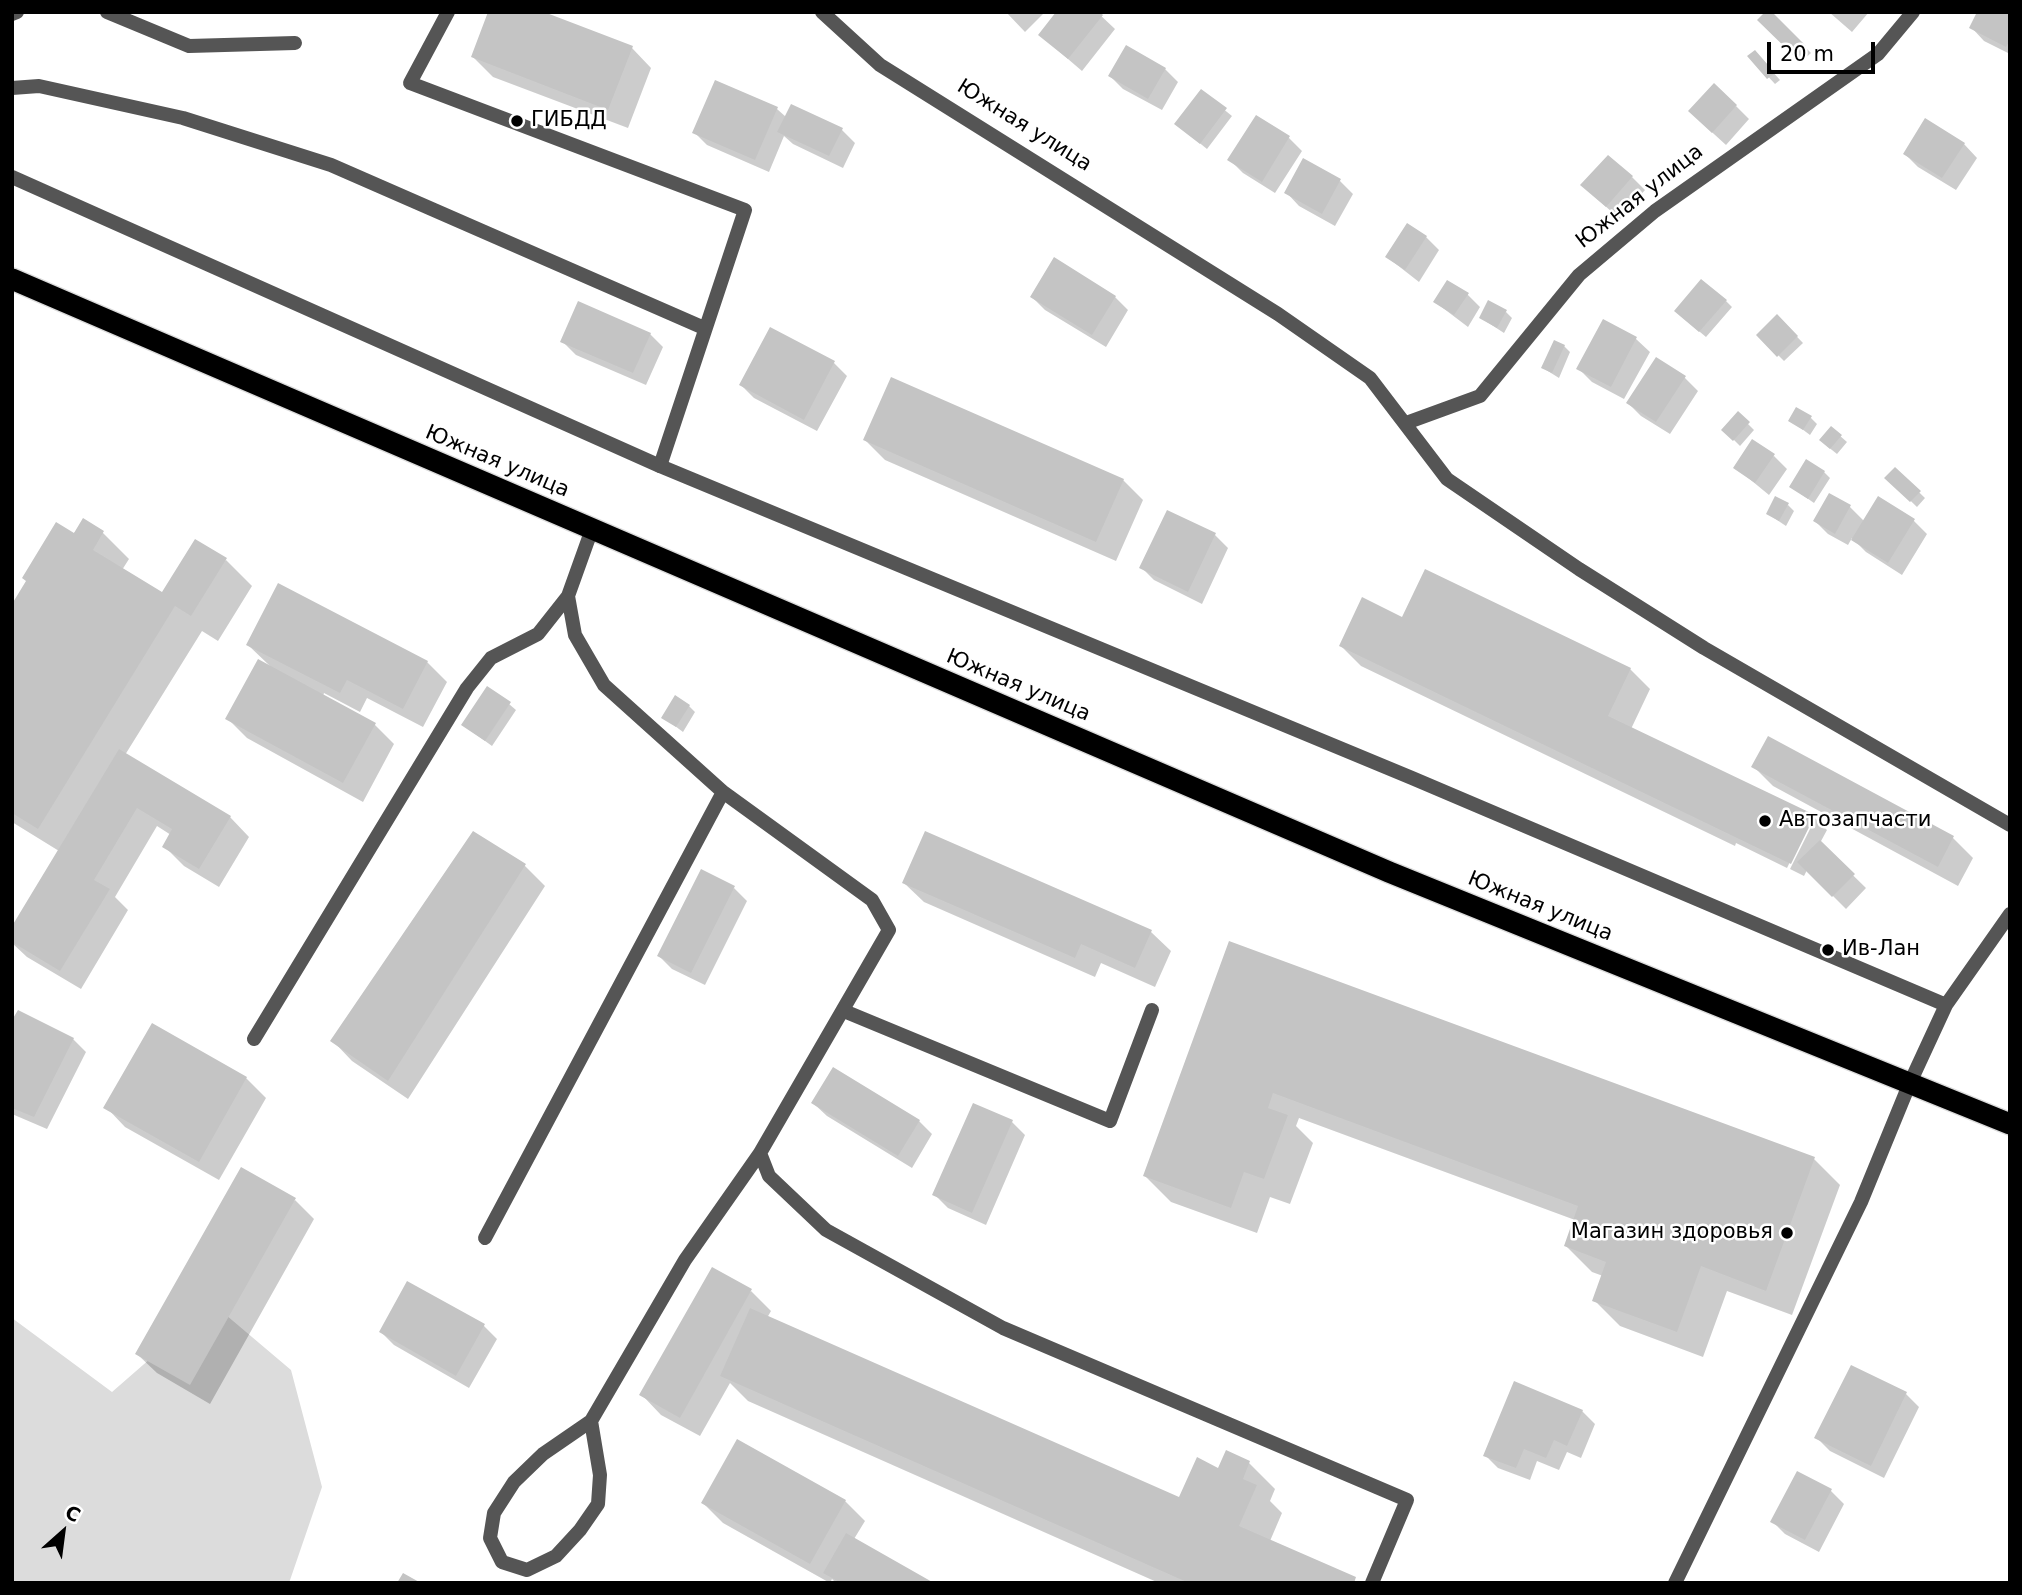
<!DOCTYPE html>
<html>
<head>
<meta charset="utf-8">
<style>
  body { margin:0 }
  #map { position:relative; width:2022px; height:1595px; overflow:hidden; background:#fff; font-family:"DejaVu Sans",sans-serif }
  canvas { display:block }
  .frame { position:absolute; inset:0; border:14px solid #000; pointer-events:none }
  .north { position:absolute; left:28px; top:1497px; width:70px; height:70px; -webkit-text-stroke:5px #fff; paint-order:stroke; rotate:28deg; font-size:19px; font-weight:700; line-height:28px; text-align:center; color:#000 }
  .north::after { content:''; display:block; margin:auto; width:24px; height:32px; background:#000; clip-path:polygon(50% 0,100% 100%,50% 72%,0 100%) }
  .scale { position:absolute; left:1767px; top:42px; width:108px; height:32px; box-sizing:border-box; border:4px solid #000; border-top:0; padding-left:9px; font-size:21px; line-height:24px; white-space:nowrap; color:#000; -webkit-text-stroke:5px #fff; paint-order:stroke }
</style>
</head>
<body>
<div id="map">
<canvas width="2022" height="1595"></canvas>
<div class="frame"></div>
<div class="north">С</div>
<div class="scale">20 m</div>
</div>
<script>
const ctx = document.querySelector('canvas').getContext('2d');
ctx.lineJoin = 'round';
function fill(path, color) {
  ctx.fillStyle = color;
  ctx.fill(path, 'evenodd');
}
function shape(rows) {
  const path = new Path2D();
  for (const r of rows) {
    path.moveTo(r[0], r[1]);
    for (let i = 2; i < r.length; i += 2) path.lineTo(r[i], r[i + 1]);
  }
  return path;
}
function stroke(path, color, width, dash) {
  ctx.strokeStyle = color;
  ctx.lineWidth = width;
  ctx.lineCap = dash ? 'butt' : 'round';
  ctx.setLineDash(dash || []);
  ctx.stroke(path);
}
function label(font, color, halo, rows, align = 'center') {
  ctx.font = font + ' "DejaVu Sans",sans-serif';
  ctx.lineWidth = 5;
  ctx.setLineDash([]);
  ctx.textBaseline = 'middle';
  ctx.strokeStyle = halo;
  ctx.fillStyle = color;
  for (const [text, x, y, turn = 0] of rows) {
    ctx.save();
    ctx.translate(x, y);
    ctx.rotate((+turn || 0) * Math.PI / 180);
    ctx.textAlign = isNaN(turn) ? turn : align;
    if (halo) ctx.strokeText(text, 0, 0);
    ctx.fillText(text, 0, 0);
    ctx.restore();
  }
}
const green = shape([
  [213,1304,291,1370,322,1487,289,1583,12,1583,12,1318,112,1392]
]);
const shadow = shape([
  [1006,12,1045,12,1025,32],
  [1097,12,1115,29,1082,71,1054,47],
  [1770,12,1811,53,1802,61,1760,20],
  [1829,12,1869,12,1852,32],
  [2010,12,2010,54,1984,41,1971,27],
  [632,48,651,68,628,128,493,77,473,57],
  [1755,52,1780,80,1775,84,1750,57],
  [1165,69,1178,82,1162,110,1123,89,1110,76],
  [716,82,777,109,786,117,842,130,855,143,843,168,793,144,784,136,769,172,707,145,694,132],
  [1201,91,1232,116,1207,149,1176,124],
  [1736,106,1749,119,1726,145,1703,124],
  [1256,117,1289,138,1302,151,1275,193,1243,173,1230,160],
  [1964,144,1977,158,1956,190,1918,167,1905,154],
  [1632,177,1645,190,1620,219,1596,198],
  [1340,181,1353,194,1335,226,1299,206,1286,192],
  [1426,237,1439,250,1419,282,1387,257],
  [1055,260,1115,297,1128,310,1106,347,1045,310,1032,297],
  [1467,294,1480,307,1468,327,1435,302],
  [1726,301,1732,307,1706,337,1682,317],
  [1506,312,1512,318,1504,333,1481,318],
  [1777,316,1803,343,1784,361,1758,335],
  [1604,321,1636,339,1650,352,1624,399,1592,382,1578,368],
  [650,334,663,347,646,385,576,355,562,341],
  [1564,346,1570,352,1559,378,1543,368],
  [1657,359,1685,378,1698,391,1670,434,1641,416,1628,403],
  [834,363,847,376,817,431,754,398,741,385],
  [1738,414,1754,430,1740,446,1724,430],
  [1811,418,1817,424,1810,435,1790,420],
  [1831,428,1847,442,1837,454,1827,446],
  [865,440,1123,480,1143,500,1116,561,885,460],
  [1774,456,1787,469,1769,495,1735,467],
  [1895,469,1925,498,1917,507,1887,478],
  [1824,472,1830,478,1814,503,1791,487],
  [1788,505,1794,511,1786,526,1768,514],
  [1849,506,1864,521,1914,521,1927,534,1902,575,1866,552,1852,538,1848,545,1828,534,1815,521],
  [84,521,103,533,129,559,122,570,163,594,226,560,252,586,218,641,202,631,125,755,230,817,249,837,219,887,184,866,164,846,171,835,157,826,115,897,128,910,81,989,27,957,12,943,12,929,59,851,12,822,12,608],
  [1215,535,1228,548,1202,604,1154,580,1141,567],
  [1403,619,1630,669,1650,689,1631,729,1814,817,1827,830,1820,843,1866,888,1846,909,1807,870,1804,876,1790,869,1815,819,1811,819,1787,868,1736,843,1735,846,1361,666,1341,646],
  [248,645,427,662,447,682,423,727,367,698,360,712,324,693,323,696,375,725,394,744,363,802,247,738,228,719,270,666],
  [509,704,516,710,492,746,463,725],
  [689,706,695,712,683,732,663,717],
  [1769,738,1953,838,1973,858,1958,886,1773,786,1754,767],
  [473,833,525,866,545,886,408,1099,352,1061,333,1041],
  [904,883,1151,932,1171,951,1155,987,1101,963,1095,977,924,902],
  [734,888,747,901,705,985,672,969,659,956],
  [1230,944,1814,1159,1840,1185,1792,1315,1727,1291,1703,1357,1620,1326,1594,1300,1603,1276,1592,1272,1566,1246,1575,1220,1299,1118,1296,1126,1313,1143,1290,1204,1270,1197,1257,1233,1171,1202,1145,1176],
  [12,1024,73,1039,86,1052,47,1129,12,1114],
  [246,1078,266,1098,219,1180,125,1127,106,1107],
  [813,1103,919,1121,932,1134,912,1168,827,1116],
  [1012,1122,1025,1135,986,1225,948,1208,935,1195],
  [295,1200,314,1219,210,1404,157,1373,137,1354],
  [408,1283,484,1326,497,1339,469,1388,394,1345,381,1332],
  [751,1291,771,1311,767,1318,1180,1500,1219,1470,1249,1463,1275,1489,1270,1501,1282,1513,1270,1541,1359,1583,1159,1583,748,1401,730,1383,700,1436,661,1415,642,1395],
  [1906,1394,1919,1407,1884,1478,1830,1451,1817,1438],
  [1582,1411,1595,1424,1581,1458,1567,1452,1559,1470,1537,1461,1530,1480,1498,1468,1485,1455],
  [1798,1473,1831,1491,1844,1504,1819,1552,1785,1534,1772,1521],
  [845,1501,865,1521,854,1539,931,1583,836,1583,832,1579,830,1583,723,1523,703,1503]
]);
const building = shape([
  [488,12,544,12,633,46,608,110,471,57],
  [1056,12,1100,12,1103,15,1068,59,1038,35],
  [1765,12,1772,12,1806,46,1795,57,1757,20],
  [1977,12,2010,12,2010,40,2006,47,1969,28],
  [1126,45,1166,68,1148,99,1108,76],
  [1755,50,1775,73,1767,79,1747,56],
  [715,80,778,107,755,160,692,133],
  [1714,83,1737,105,1712,133,1688,111],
  [1201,89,1227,108,1200,144,1174,124],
  [791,104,843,128,829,156,777,132],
  [1256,115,1290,136,1262,182,1227,160],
  [1925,118,1965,143,1942,178,1903,154],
  [1608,155,1633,176,1606,207,1580,185],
  [1303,158,1341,179,1322,214,1284,193],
  [1407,223,1427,236,1405,270,1385,257],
  [1054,257,1116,296,1092,335,1030,297],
  [1701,279,1727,300,1699,332,1674,311],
  [1447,280,1469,293,1454,315,1433,302],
  [1488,300,1507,310,1497,328,1479,318],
  [578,301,651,333,633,373,560,342],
  [1777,314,1798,336,1777,357,1756,335],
  [1603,319,1637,337,1611,387,1576,369],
  [770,327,835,361,804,420,739,385],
  [1554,340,1565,345,1552,373,1541,368],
  [1656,357,1686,376,1656,422,1626,403],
  [891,377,1124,479,1096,542,863,440],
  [1796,407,1812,416,1803,430,1788,421],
  [1738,411,1750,422,1733,441,1721,430],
  [1831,426,1842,435,1830,449,1819,440],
  [1752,439,1775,454,1755,483,1733,468],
  [1806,459,1825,471,1808,499,1789,487],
  [1895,467,1921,491,1910,502,1884,478],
  [1829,493,1851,505,1835,534,1813,521],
  [1775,496,1789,503,1779,521,1766,514],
  [1878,496,1915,519,1888,563,1851,540],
  [1167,510,1216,533,1188,592,1139,568],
  [83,518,104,531,93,550,162,592,195,539,227,558,191,616,175,606,38,829,12,813,12,604,26,581,22,578,56,522,74,533],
  [1425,569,1631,668,1608,716,1815,815,1791,864,1339,646,1362,597,1402,617],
  [278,583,428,661,403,709,347,680,340,693,246,645],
  [258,659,376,723,343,783,225,719],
  [487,686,511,702,485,741,461,725],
  [675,695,690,705,676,727,661,718],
  [1768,736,1954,836,1938,867,1751,767],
  [119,749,231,816,199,869,162,847,172,829,137,808,94,880,110,889,60,971,12,942,12,926],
  [473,831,526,864,388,1081,330,1041],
  [925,831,1152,930,1135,968,1081,944,1075,958,902,883],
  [1820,840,1855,874,1832,897,1797,862],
  [701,869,735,886,691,973,657,956],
  [1229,941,1815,1157,1766,1291,1701,1266,1677,1332,1592,1301,1606,1262,1564,1246,1578,1206,1273,1093,1268,1108,1288,1115,1264,1179,1244,1172,1231,1208,1143,1176],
  [18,1010,74,1038,34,1117,12,1108,12,1020],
  [152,1023,247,1077,199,1162,103,1108],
  [833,1067,920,1120,898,1156,811,1103],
  [973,1103,1013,1120,972,1213,932,1195],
  [241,1167,296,1198,190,1385,135,1354],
  [712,1267,752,1289,680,1418,639,1395],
  [407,1281,485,1324,456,1376,379,1332],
  [750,1308,1179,1497,1197,1457,1218,1468,1226,1450,1250,1461,1243,1479,1257,1485,1239,1526,1356,1577,1354,1583,1189,1583,720,1376],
  [1851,1365,1907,1392,1871,1466,1814,1438],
  [1514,1381,1583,1410,1567,1446,1554,1440,1546,1458,1524,1449,1516,1468,1483,1456],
  [737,1439,846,1500,810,1564,701,1503],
  [1797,1471,1832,1489,1805,1540,1770,1522],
  [846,1533,934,1583,841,1583,823,1573],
  [403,1573,421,1583,397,1583]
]);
const lane = shape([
  [107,12,189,46,295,43],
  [448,12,410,83,745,210,660,466],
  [12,14,17,12],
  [12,88,39,86,183,118,331,165,704,328],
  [568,596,575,635,604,685,723,792,872,900,889,930,760,1153,769,1176,826,1230,1003,1328,1407,1500,1372,1583],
  [844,1011,1110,1121,1152,1010],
  [254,1039,467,688,491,658,538,634,568,596,592,529],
  [485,1238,723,792],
  [591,1421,600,1475,598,1504,580,1530,556,1556,527,1570,502,1562,490,1538,494,1513,514,1482,543,1454,591,1421,685,1260,760,1153],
  [1675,1583,1861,1202,1909,1085]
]);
const street = shape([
  [822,12,880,65,1278,314,1370,378,1447,479,1579,569,1704,648,2010,825],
  [12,177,660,466,1412,778,1946,1005],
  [1406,423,1480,396,1579,275,1655,211,1878,54,1913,12],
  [1909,1085,1946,1005,2010,914]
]);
const highway = shape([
  [12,279,1389,872,2010,1124]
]);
const markers = [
  [517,121,7,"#000"],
  [1765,821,7,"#000"],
  [1828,950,7,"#000"],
  [1787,1233,7,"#000"]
];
const poiNames = [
  ["ГИБДД",531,121],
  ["Автозапчасти",1779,821],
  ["Ив-Лан",1842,950],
  ["Магазин здоровья",1773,1233,"right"]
];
const streetNames = [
  ["Южная улица",1024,126,32],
  ["Южная улица",1640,197,-38],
  ["Южная улица",497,462,23],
  ["Южная улица",1018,686,23],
  ["Южная улица",1540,907,22]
];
fill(green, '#dcdcdc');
fill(shadow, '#0003');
fill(building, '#c4c4c4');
stroke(highway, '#dbdbdb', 24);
stroke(lane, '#555', 14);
stroke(street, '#555', 14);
stroke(highway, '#000', 21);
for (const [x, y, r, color] of markers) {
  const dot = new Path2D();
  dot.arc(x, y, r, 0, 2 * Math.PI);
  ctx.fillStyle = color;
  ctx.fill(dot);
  stroke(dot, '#fff', 2.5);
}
label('21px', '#000', '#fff', poiNames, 'left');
label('21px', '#000', '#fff', streetNames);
</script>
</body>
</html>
